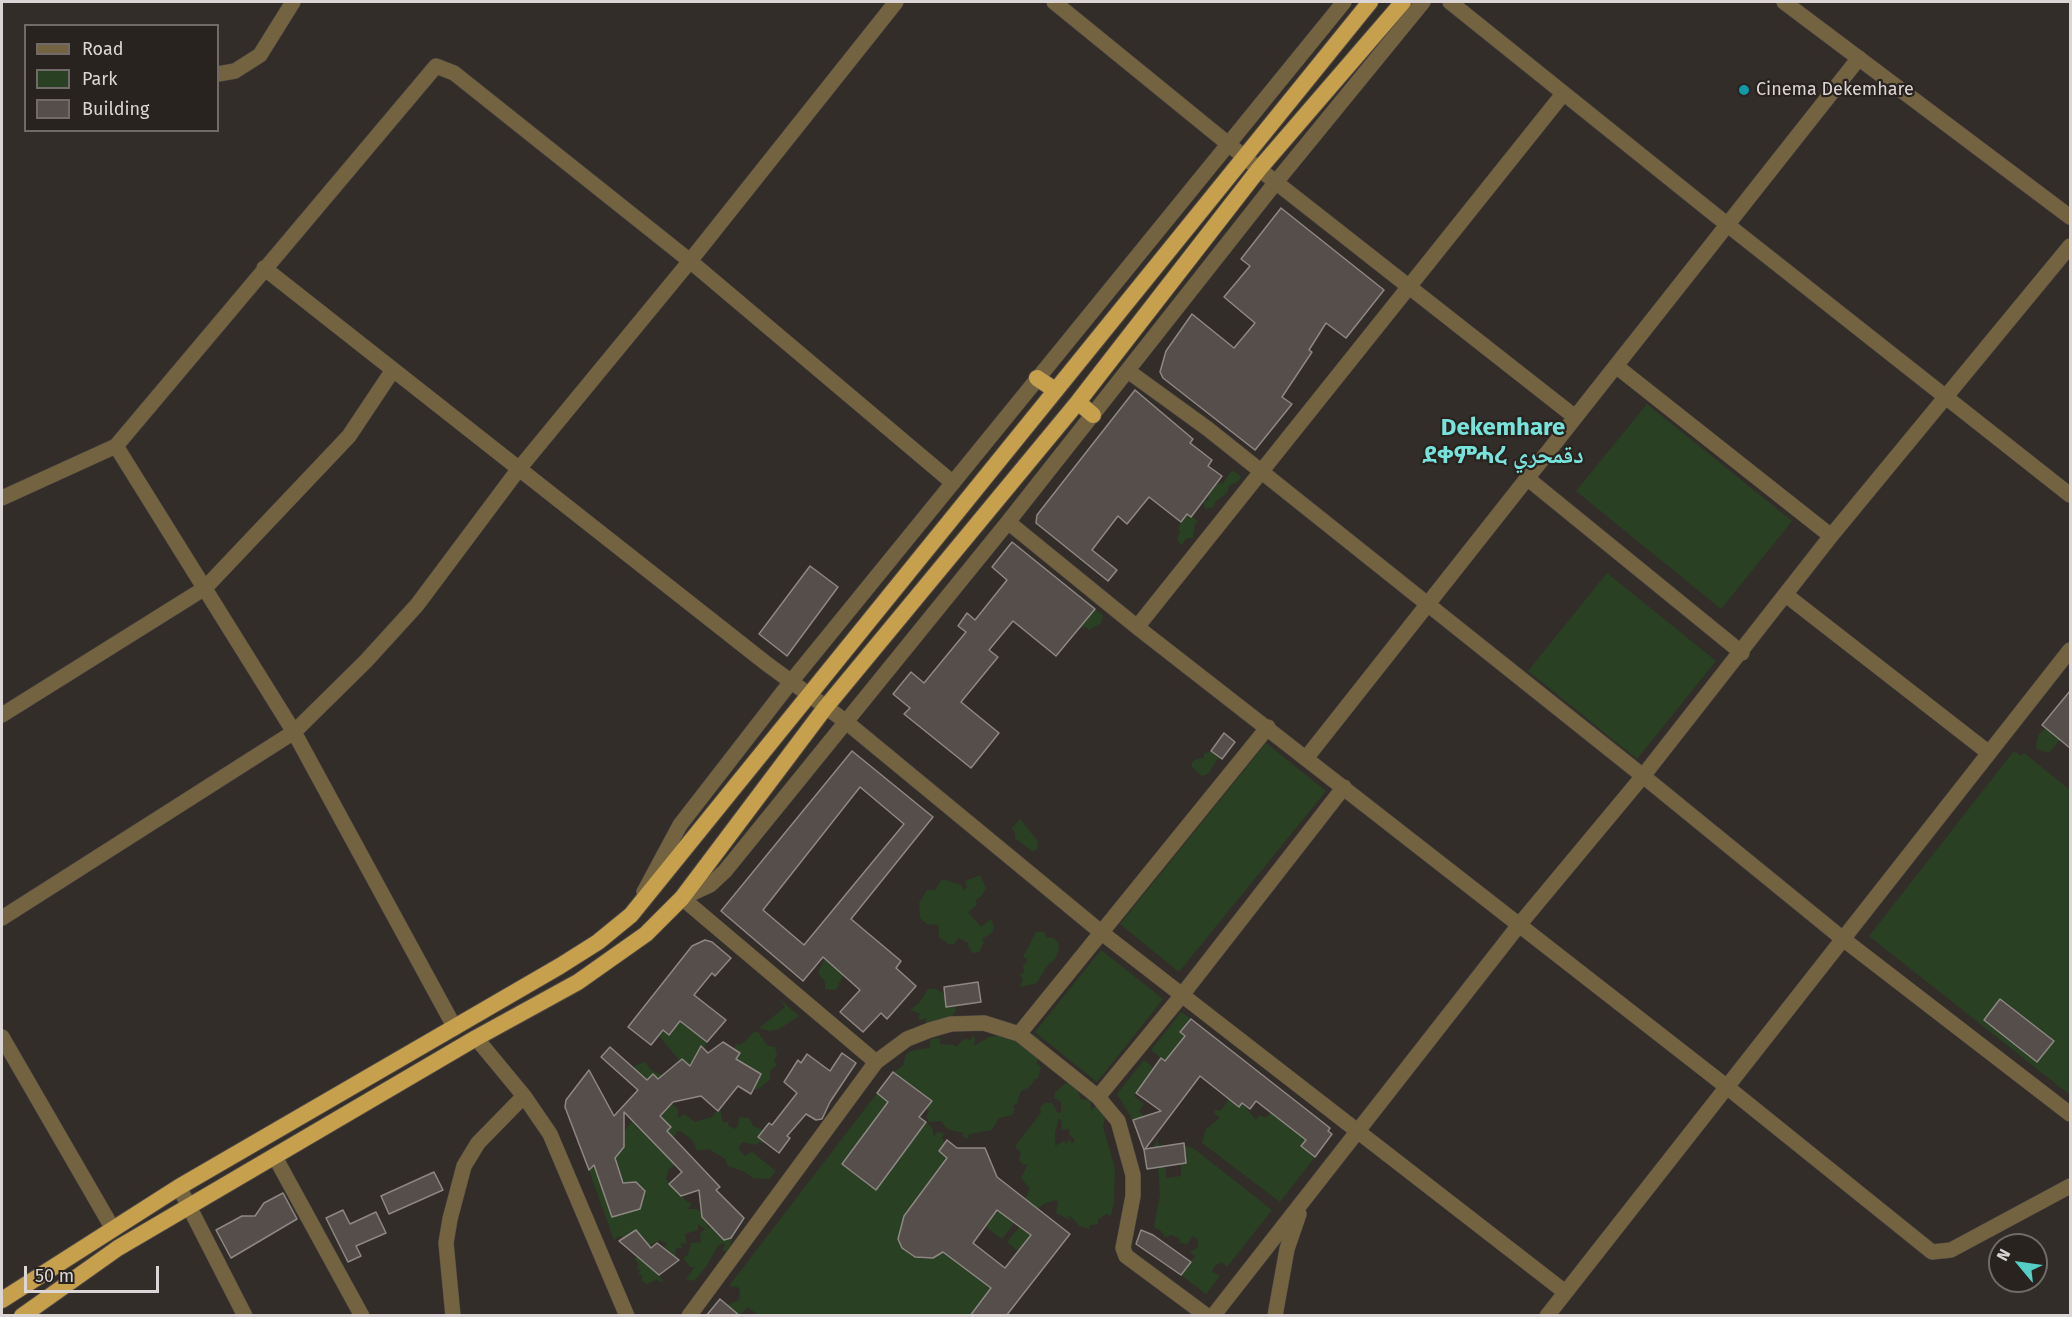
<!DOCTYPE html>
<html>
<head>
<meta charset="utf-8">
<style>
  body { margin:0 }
  #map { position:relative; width:2072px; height:1317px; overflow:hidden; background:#332d2a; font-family:"Fira Sans",sans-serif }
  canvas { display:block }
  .frame { position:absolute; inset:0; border:3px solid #dbd6d5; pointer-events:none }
  .legend { position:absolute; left:24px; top:24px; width:195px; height:108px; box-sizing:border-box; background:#292320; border:2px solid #706b68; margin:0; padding:8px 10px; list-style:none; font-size:18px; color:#dbd6d5 }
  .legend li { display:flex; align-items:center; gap:12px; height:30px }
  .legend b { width:30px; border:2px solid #706b68 }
  .north { position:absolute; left:1988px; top:1233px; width:60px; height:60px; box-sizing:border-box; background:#292320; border:2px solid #706b68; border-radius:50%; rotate:299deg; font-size:16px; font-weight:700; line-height:24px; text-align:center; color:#dbd6d5 }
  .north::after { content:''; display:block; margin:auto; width:21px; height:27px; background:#55cec6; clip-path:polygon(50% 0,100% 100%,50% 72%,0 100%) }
  .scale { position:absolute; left:24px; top:1266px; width:135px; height:27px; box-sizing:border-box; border:3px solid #dbd6d5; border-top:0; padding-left:8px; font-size:18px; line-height:21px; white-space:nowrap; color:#dbd6d5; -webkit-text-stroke:4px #292320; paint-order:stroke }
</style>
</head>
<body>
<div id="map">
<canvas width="2072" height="1317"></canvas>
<div class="frame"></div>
<ul class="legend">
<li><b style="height:8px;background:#746341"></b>Road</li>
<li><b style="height:16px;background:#294023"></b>Park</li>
<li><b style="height:16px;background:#554e4b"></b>Building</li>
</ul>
<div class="north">N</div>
<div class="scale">50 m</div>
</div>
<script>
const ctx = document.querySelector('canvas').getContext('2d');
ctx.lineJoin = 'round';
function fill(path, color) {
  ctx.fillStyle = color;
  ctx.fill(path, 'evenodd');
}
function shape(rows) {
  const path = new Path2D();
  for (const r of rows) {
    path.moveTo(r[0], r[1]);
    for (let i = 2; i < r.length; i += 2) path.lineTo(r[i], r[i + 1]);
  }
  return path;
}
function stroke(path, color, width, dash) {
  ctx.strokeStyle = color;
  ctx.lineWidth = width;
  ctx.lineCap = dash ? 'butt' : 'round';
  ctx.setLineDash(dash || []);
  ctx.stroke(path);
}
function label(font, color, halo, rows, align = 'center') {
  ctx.font = font + ' "Fira Sans","Noto Naskh Arabic","Noto Sans Ethiopic",sans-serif';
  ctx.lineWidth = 4.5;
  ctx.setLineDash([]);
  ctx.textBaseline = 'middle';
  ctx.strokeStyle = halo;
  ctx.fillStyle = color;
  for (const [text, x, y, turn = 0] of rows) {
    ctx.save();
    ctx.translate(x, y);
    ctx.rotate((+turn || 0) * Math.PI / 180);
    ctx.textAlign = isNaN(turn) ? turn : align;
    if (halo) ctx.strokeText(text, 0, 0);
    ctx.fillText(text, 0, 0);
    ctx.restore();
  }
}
const green = shape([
  [1647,404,1792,521,1721,609,1576,491],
  [1234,471,1241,477,1239,481,1229,486,1227,493,1215,502,1214,507,1205,509,1203,501,1209,500,1208,494,1215,485,1223,483,1231,472],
  [1187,514,1198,521,1194,526,1195,531,1193,531,1193,538,1187,538,1182,545,1177,540,1180,531,1178,528],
  [1607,573,1716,661,1637,759,1528,671],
  [1095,609,1103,615,1101,623,1089,630,1086,627,1079,628],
  [2046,728,2060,739,2049,753,2037,749,2036,744,2039,734],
  [1266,743,1326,791,1179,972,1120,924],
  [1211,751,1219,757,1208,774,1202,776,1192,767,1192,763,1196,759,1204,758,1204,754],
  [2014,751,2021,756,2024,753,2070,790,2070,1095,1869,936],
  [1020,819,1037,840,1038,848,1033,852,1015,838,1015,832,1011,829],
  [980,875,986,888,981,897,976,900,977,905,968,912,981,927,991,919,994,926,992,933,982,939,984,942,979,952,972,953,968,946,969,943,958,938,954,944,948,944,939,937,938,925,927,924,920,918,919,903,927,890,935,890,942,879,961,885,964,891,967,886,965,881],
  [1036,932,1044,932,1046,937,1053,938,1058,942,1059,950,1054,961,1048,964,1037,983,1020,987,1023,979,1020,974,1024,973,1023,966,1028,960,1023,957],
  [1101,950,1163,999,1097,1082,1035,1032],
  [826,956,843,975,836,990,825,989,825,982,818,973],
  [928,989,936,989,951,998,956,1011,949,1019,924,1026,927,1018,920,1020,918,1019,920,1014,910,1010,919,1003],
  [778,998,799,1016,779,1029,770,1031,759,1028,785,1007],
  [1181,1012,1191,1019,1181,1032,1185,1036,1165,1061,1151,1050],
  [680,1021,707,1043,704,1048,701,1046,690,1066,682,1059,680,1061,659,1036,663,1030,669,1034],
  [1028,1031,1039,1038,1044,1051,1036,1063,1041,1067,1038,1078,1033,1081,1030,1087,1021,1091,1017,1103,1013,1106,1015,1109,1012,1115,999,1118,992,1130,969,1134,967,1139,962,1136,964,1133,947,1129,941,1121,929,1122,926,1117,929,1111,926,1109,932,1101,893,1072,903,1066,906,1054,914,1050,930,1048,930,1040,935,1038,941,1039,940,1044,954,1045,956,1047,964,1039,971,1040,973,1035,975,1038,974,1046,989,1037],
  [754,1032,758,1032,768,1046,775,1047,777,1056,774,1061,777,1065,770,1071,770,1080,757,1090,754,1089,758,1078,731,1067,740,1053,735,1049,735,1044,741,1045],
  [1144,1060,1154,1068,1134,1096,1144,1104,1139,1111,1144,1117,1133,1120,1117,1094],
  [645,1062,651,1070,664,1076,664,1079,645,1083,631,1073,636,1065],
  [1066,1083,1077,1088,1081,1100,1090,1099,1091,1111,1096,1106,1105,1115,1103,1127,1115,1169,1114,1200,1111,1216,1106,1214,1098,1220,1098,1224,1090,1225,1089,1229,1080,1226,1070,1216,1068,1217,1071,1219,1068,1219,1056,1213,1058,1202,1056,1200,1043,1204,1038,1209,1025,1199,1030,1189,1021,1178,1028,1164,1024,1165,1019,1160,1021,1153,1015,1146,1041,1113,1040,1107,1045,1103,1052,1103,1058,1113,1061,1113,1061,1102,1054,1098,1055,1092],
  [1059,1118,1062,1123,1061,1130,1069,1129,1069,1134,1075,1140,1072,1144,1069,1139,1067,1144,1064,1141,1055,1146,1055,1132],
  [877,1093,888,1102,876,1189,926,1122,932,1127,934,1136,937,1132,943,1133,942,1138,945,1143,939,1151,948,1158,904,1216,898,1239,902,1248,915,1257,924,1259,932,1258,941,1250,991,1288,970,1315,759,1316,748,1307,740,1315,727,1316,732,1309,727,1305,739,1300,740,1291,738,1287,729,1286],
  [1229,1099,1242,1103,1256,1120,1260,1115,1266,1118,1271,1112,1306,1140,1301,1147,1315,1157,1280,1202,1202,1143,1206,1129,1220,1118,1214,1113,1215,1109,1219,1111,1222,1109],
  [653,1100,670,1102,678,1109,678,1118,684,1114,695,1122,712,1117,720,1107,722,1121,726,1123,729,1120,728,1125,734,1129,738,1126,739,1117,749,1118,753,1126,763,1130,765,1143,759,1142,757,1145,742,1142,738,1149,745,1156,752,1152,776,1171,769,1179,753,1178,743,1171,728,1166,725,1159,709,1149,697,1151,693,1141,682,1132,678,1131,673,1138,660,1124],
  [632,1121,675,1165,668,1170,666,1179,687,1202,692,1203,688,1209,696,1209,702,1213,708,1224,706,1228,711,1227,724,1240,731,1238,732,1240,727,1252,722,1250,725,1245,723,1243,717,1247,708,1264,694,1281,686,1279,695,1267,690,1267,683,1258,688,1255,691,1243,701,1242,700,1234,705,1229,698,1224,698,1230,685,1234,687,1244,680,1243,683,1248,676,1248,675,1257,664,1247,667,1244,660,1240,646,1247,618,1236,614,1240,589,1170,605,1154,610,1164,624,1147,621,1136],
  [1157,1139,1161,1149,1165,1148,1166,1178,1181,1176,1181,1164,1186,1163,1184,1146,1193,1148,1272,1210,1227,1267,1222,1262,1214,1266,1212,1272,1220,1276,1206,1294,1181,1275,1195,1256,1190,1252,1198,1247,1198,1240,1193,1236,1187,1244,1179,1243,1180,1239,1172,1235,1165,1237,1161,1231,1154,1227,1160,1195,1158,1166,1154,1147],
  [997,1210,1014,1223,1002,1239,985,1226],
  [1020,1226,1031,1235,1018,1251,1007,1242],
  [637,1256,659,1275,664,1283,656,1280,647,1284,642,1281,642,1275,638,1274,641,1270,636,1268,639,1265,635,1259]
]);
const building = shape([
  [1281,208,1384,290,1346,338,1326,323,1309,350,1312,352,1282,397,1292,404,1255,450,1163,378,1160,372,1166,351,1192,314,1234,348,1255,323,1224,297,1250,266,1241,259,1281,208],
  [1135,390,1193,439,1190,443,1212,460,1208,466,1222,476,1191,517,1187,514,1181,522,1149,497,1127,524,1118,516,1092,550,1117,570,1108,581,1036,523,1037,515,1135,390],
  [1012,542,1095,609,1056,656,1013,621,989,650,998,657,961,702,999,733,971,768,904,714,910,708,893,694,911,672,924,683,966,632,958,626,967,613,975,620,1007,580,992,567,1012,542],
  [810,566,838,587,787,656,759,634,810,566],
  [2070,691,2070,748,2042,725,2070,691],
  [1224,733,1235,742,1222,759,1211,751,1224,733],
  [852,751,933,817,851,919,901,961,896,968,916,986,887,1019,881,1013,863,1032,840,1012,860,990,823,957,803,981,721,911,852,751],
  [860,787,904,824,804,945,763,910,860,787],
  [705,940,712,942,731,958,715,976,712,973,694,995,726,1020,707,1042,680,1021,669,1035,663,1030,651,1045,628,1027,692,946,705,940],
  [978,982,981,1002,946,1007,944,987,978,982],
  [2000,999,2054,1041,2037,1062,1984,1020,2000,999],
  [1191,1019,1330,1128,1328,1131,1332,1134,1315,1157,1301,1146,1306,1140,1256,1101,1250,1109,1242,1103,1239,1107,1200,1076,1145,1149,1184,1143,1186,1163,1147,1169,1144,1150,1133,1120,1161,1111,1136,1093,1161,1058,1165,1061,1185,1036,1180,1032,1191,1019],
  [723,1042,740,1053,736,1059,761,1074,751,1094,738,1086,718,1111,701,1096,673,1102,660,1116,671,1127,667,1131,720,1187,716,1190,744,1218,731,1238,724,1240,702,1217,699,1190,681,1196,669,1184,682,1172,624,1112,624,1147,615,1158,623,1183,636,1182,645,1191,640,1209,612,1217,594,1165,589,1170,565,1107,566,1100,589,1070,614,1116,638,1090,601,1057,610,1047,647,1080,653,1074,658,1079,682,1059,690,1066,701,1046,708,1053,723,1042],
  [842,1053,856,1063,830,1102,822,1119,816,1120,806,1114,787,1136,790,1138,779,1153,758,1137,769,1123,772,1125,797,1093,784,1082,798,1060,801,1063,807,1054,830,1071,842,1053],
  [893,1072,932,1101,919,1117,926,1122,876,1190,842,1164,888,1102,877,1093,893,1072],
  [947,1140,957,1148,985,1148,997,1177,1070,1234,1006,1316,970,1316,991,1288,943,1252,933,1258,915,1257,902,1248,898,1239,904,1216,947,1158,939,1151,947,1140],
  [997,1210,1031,1235,1005,1268,973,1243,997,1210],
  [434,1172,443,1190,389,1214,381,1196,434,1172],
  [283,1193,297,1219,231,1258,216,1230,242,1216,255,1216,264,1203,283,1193],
  [343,1210,350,1224,376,1212,386,1233,356,1246,361,1256,348,1262,326,1218,343,1210],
  [636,1230,651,1248,657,1243,679,1260,659,1275,619,1241,636,1230],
  [1141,1230,1153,1235,1191,1262,1181,1275,1136,1244,1141,1230],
  [720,1299,740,1316,706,1316,720,1299]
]);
const minor = shape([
  [1054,2,1259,169,1575,417],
  [1450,2,1729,226,2070,495],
  [218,74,235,71,260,55,293,2],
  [264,268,767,664,845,721,1102,933,1565,1292],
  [1616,366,1831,536],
  [1128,371,1208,429,1643,776,1843,939,2070,1114],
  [116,446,294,732,455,1028],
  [1527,478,1742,653],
  [2,498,116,446,436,66,454,73,690,261,953,483],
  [1008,522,1137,627,1727,1087,1932,1252,1951,1250,2070,1186],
  [1786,595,1989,753],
  [1137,627,1563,94],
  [2,715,205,588,349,436,393,370],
  [1307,757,1859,58],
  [644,892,680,825,790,683,1344,2],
  [2,918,294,732,366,661,417,605,518,470,690,261,896,2],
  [1019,1034,1268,727],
  [2,1037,113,1229],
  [476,1038,524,1096,550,1134,627,1316],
  [876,1062,682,898,710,885,725,871,1008,522,1276,182,1423,2],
  [1098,1097,1182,995,1344,787],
  [275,1157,362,1316],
  [179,1187,245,1316],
  [453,1316,446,1243,450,1219,464,1166,478,1143,524,1096],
  [689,1316,876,1062,907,1039,930,1030,951,1024,984,1023,1019,1034,1098,1097,1118,1121,1133,1175,1133,1196,1123,1248,1126,1256,1207,1316],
  [1213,1316,1519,925,1643,776,1831,536,2070,246],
  [1275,1316,1287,1249,1299,1214],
  [1547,1316,2070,650]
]);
const tertiary = shape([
  [1784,2,2070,217]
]);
const trunk = shape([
  [1037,378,1055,390],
  [1078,402,1093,415],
  [2,1300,179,1187,560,966,598,942,631,915,1370,2],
  [22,1316,118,1248,476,1038,578,982,646,934,682,898,825,708,1078,402,1259,169,1403,2]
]);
const markers = [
  [1744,90,6,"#0f9aa8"]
];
const poiNames = [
  ["Cinema Dekemhare",1756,90]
];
const districtNames = [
  ["Dekemhare",1503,428],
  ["ደቀምሓረ دقمحري",1503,456]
];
fill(green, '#294023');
fill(building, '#554e4b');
stroke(building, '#8e8784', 1.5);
stroke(minor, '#4e4845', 16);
stroke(tertiary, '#4e4845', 16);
stroke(trunk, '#4e4845', 18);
stroke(minor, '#746341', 15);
stroke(tertiary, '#746341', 15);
stroke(trunk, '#c7a04e', 16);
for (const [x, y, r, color] of markers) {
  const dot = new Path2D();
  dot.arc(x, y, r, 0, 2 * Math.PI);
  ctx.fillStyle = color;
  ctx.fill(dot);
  stroke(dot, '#292320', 2);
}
label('18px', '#dbd6d5', '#292320', poiNames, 'left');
label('bold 24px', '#78e3db', '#292320', districtNames);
</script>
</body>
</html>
